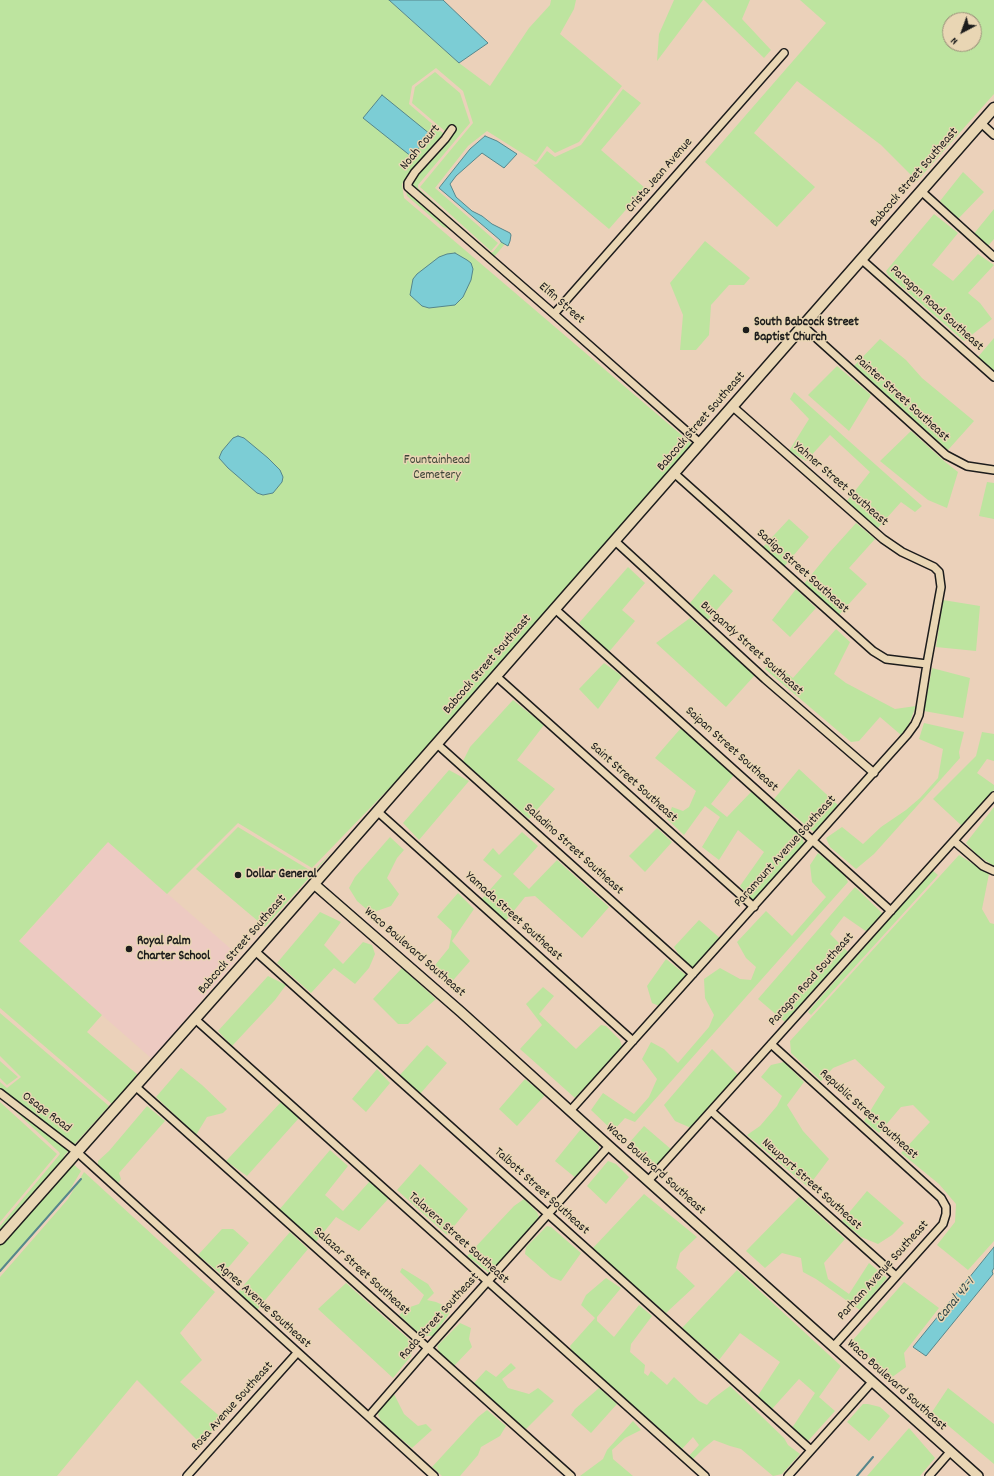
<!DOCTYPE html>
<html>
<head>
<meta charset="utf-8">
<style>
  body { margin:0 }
  #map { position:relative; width:994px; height:1476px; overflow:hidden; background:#ebd1ba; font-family:Dekko,sans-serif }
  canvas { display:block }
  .north { position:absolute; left:942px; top:12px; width:40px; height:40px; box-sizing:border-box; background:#e9d6b4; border:1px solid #978c77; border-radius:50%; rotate:221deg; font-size:11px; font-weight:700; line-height:16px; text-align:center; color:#1c1c1c }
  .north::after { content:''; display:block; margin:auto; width:14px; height:18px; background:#1c1c1c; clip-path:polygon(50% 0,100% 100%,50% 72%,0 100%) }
</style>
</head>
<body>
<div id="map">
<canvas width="994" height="1476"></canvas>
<div class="north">N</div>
</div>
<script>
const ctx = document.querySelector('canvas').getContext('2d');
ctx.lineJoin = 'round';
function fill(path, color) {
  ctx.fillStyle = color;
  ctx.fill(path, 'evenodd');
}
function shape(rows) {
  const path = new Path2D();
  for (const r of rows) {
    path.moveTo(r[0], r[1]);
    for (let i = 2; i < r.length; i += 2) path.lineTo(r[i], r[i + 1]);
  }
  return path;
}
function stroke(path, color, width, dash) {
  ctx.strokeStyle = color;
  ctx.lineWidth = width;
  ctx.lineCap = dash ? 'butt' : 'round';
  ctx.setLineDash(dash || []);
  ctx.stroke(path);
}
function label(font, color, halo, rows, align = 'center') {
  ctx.font = font + ' Dekko,sans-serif';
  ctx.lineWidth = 3;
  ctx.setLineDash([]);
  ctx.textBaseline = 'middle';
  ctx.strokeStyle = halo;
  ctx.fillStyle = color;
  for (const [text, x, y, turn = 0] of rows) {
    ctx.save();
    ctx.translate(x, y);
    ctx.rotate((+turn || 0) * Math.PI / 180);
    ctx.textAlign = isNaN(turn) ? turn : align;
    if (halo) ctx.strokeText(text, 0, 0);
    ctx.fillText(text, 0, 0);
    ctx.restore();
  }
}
const built = shape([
  [108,842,239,956,152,1059,19,942]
]);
const green = shape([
  [0,0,389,0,459,63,490,86,529,28,550,5,551,0,576,0,574,9,560,34,622,86,579,142,555,153,547,146,536,162,487,131,468,146,435,188,498,243,491,251,420,187,473,123,463,91,436,68,412,86,409,104,444,134,402,184,404,198,692,444,436,740,312,868,238,823,167,894,108,842,19,941,102,1015,87,1032,138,1075,113,1105,0,1008],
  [674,0,703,0,657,61,659,34],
  [704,0,750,0,742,19,771,50,764,58],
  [800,0,994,0,994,94,917,181,881,145,797,81,754,133,815,187,777,227,705,162,826,23],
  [950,20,974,20,974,44,950,44],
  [435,72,460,93,470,123,418,185,418,188,489,253,493,252,501,242,505,244,493,258,447,228,443,227,407,196,405,184,446,132,412,103,415,87],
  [623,89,641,103,601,150,645,188,609,229,530,162,534,165,537,164,547,151,555,157,581,145],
  [963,172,984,192,958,219,940,201],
  [994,209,994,239,987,247,972,236],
  [934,214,958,233,932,265,953,281,978,254,994,265,968,293,980,303,992,319,964,341,888,275,886,271],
  [705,241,750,278,744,285,729,285,711,305,709,335,696,350,680,350,683,315,670,283],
  [994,338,994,373,977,358],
  [880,339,906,360,922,378,974,421,948,450,854,366],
  [837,366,871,395,849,431,808,395],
  [794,392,922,506,915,512,901,502,877,529,846,502,870,472,830,435,806,461,789,451,809,419,790,399],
  [911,431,944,461,958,472,947,508,928,500,880,461],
  [987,482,994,483,994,519,979,516],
  [789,519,809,537,783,568,762,548],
  [856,523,875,539,849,568,867,584,838,616,803,585,830,552],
  [628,567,645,583,622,610,635,621,608,653,579,623],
  [714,574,733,591,708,620,690,603],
  [796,589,816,608,790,637,772,620],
  [943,600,980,606,976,651,936,647],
  [690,618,755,675,726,707,656,643],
  [836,629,850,642,834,674,846,683,895,709,916,706,909,724,901,735,880,717,859,741,851,742,765,669,770,661,793,678],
  [604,663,622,676,598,709,579,689],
  [932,668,970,678,963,718,924,711],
  [513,700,544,725,517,760,555,789,529,819,463,761,470,747],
  [924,723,964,732,959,752,960,758,874,854,856,869,830,847,826,838,842,827,863,844,881,827,906,810,920,798,938,778,943,749,919,739],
  [681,728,734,775,711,804,727,817,752,791,802,836,804,844,753,901,740,886,764,852,738,830,719,860,702,847,720,817,705,806,684,835,667,819,672,807,683,811,689,807,696,791,655,758],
  [982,732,994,734,994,761,987,759,977,773,994,785,994,790,962,826,933,799,976,756],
  [799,769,838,805,814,832,774,799],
  [449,770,469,781,419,840,403,823],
  [994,807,994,866,977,855,966,843],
  [238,827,311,871,314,870,333,851,265,927,196,869],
  [657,828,672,842,645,872,629,856],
  [522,832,538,846,513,874,529,889,557,860,609,907,582,938,535,896,525,897,505,922,480,901,502,876,483,860,493,848,499,855],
  [390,837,404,850,397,858,387,878,399,894,391,906,371,913,357,901,349,888,355,877],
  [818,853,844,874,848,882,635,1122,625,1118,613,1131,591,1110,603,1093,634,1114,649,1097,657,1079,642,1059,651,1042,664,1049,678,1063,709,1027,714,1015,705,998,704,979,720,968,740,979,751,980,756,967,746,958,737,942,766,911,792,936,826,897,812,882,810,865],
  [959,855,989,874,982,909,990,923,994,924,994,1241,968,1270,937,1245,955,1222,956,1204,939,1184,901,1153,930,1122,913,1105,901,1107,879,1133,864,1121,885,1087,855,1059,833,1068,821,1081,791,1053,790,1041],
  [932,870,938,875,811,1015,808,1012],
  [855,887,882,913,867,932,844,916,830,934,848,952,785,1022,758,999],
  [458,893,474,909,452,941,470,961,449,985,431,970,449,948,452,931,437,917],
  [320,912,341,922,324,945,343,964,363,942,372,945,375,954,369,968,355,984,334,968,311,993,277,963],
  [699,920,721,939,693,968,679,955,674,947],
  [666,959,686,975,659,1006,652,1003,647,986],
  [402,968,436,999,408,1024,398,1024,373,999],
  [268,976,286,985,275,1000,232,1046,218,1031],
  [543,987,554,996,539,1014,576,1049,601,1025,606,1026,620,1040,622,1047,575,1098,520,1049,542,1025,526,1004],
  [0,1013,109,1106,64,1156,67,1159,0,1234,0,1226,60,1154,59,1152,0,1097,0,1082,7,1088,21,1077,0,1056],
  [427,1045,447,1063,420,1094,399,1076],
  [712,1049,738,1075,691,1128,675,1121,664,1105],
  [0,1061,18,1077,7,1085,0,1078],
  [784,1062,804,1082,787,1105,803,1131,829,1159,808,1187,747,1135,760,1126,777,1106,782,1096,761,1077,771,1065],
  [181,1068,202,1085,227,1109,223,1113,207,1117,196,1135,156,1097],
  [377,1069,390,1083,366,1112,352,1099],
  [525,1079,545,1095,517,1126,499,1109],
  [0,1102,57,1154,0,1222],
  [281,1102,299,1118,247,1176,226,1161],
  [147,1106,165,1121,119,1173,121,1179,117,1185,98,1169,98,1161,109,1151],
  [644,1126,672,1150,657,1167,629,1143],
  [581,1129,599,1146,597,1156,577,1179,555,1161],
  [330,1150,348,1166,325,1195,343,1211,370,1181,389,1198,359,1231,336,1217,315,1243,279,1210],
  [608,1161,616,1164,629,1177,606,1204,587,1186],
  [72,1163,81,1171,65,1198,0,1273,0,1244],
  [420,1164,468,1209,447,1235,397,1190],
  [84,1172,215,1292,180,1333,202,1360,180,1382,224,1420,199,1442,137,1380,57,1476,0,1476,0,1277,68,1199],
  [867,1191,904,1223,892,1235,878,1244,861,1237,842,1221],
  [644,1194,697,1237,680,1253,676,1268,695,1286,666,1313,592,1249],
  [799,1197,845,1239,824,1263,828,1279,849,1294,869,1263,887,1278,860,1310,816,1279,803,1272,801,1258,782,1253,765,1268,746,1251],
  [524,1199,537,1212,540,1220,489,1273,467,1256,514,1206],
  [547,1226,551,1227,581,1253,561,1281,551,1277,525,1254,526,1247],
  [222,1229,233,1229,249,1243,222,1275,198,1255],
  [290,1232,308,1249,257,1310,237,1293],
  [402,1268,428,1284,434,1293,427,1300,436,1302,447,1307,450,1310,449,1314,433,1336,422,1336,399,1315,407,1308,419,1304,424,1295,400,1272],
  [737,1270,841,1366,819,1397,835,1411,808,1441,792,1428,815,1393,799,1379,772,1409,757,1397,780,1362,740,1333,719,1360,682,1328],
  [606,1278,621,1288,597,1317,597,1321,614,1337,639,1305,652,1316,631,1344,630,1352,645,1365,644,1373,648,1376,651,1371,667,1385,674,1377,699,1401,707,1405,711,1400,730,1386,784,1438,788,1445,800,1454,782,1474,773,1476,741,1449,730,1446,714,1440,704,1448,693,1459,688,1457,699,1445,693,1437,682,1449,572,1351,570,1346,595,1318,581,1305,586,1295],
  [904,1282,939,1308,904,1353,906,1367,891,1378,852,1341],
  [346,1283,413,1343,411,1356,393,1378,318,1309],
  [460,1323,471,1328,469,1339,472,1347,454,1366,439,1352,437,1346],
  [511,1363,516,1368,502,1379,508,1388,529,1394,538,1388,554,1401,526,1429,519,1425,474,1383,486,1370,496,1377],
  [599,1388,617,1404,591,1433,571,1415,575,1409],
  [948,1388,994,1424,994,1464,932,1412],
  [394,1394,404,1414,418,1426,426,1424,432,1430,412,1448,383,1424,378,1415,379,1410],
  [863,1404,868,1404,880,1407,890,1416,869,1441,847,1422],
  [487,1410,506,1426,500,1436,481,1447,478,1455,460,1476,442,1476,432,1467,478,1417],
  [633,1421,641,1430,625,1438,612,1450,613,1459,633,1476,580,1476,603,1459,607,1450],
  [909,1428,935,1458,920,1476,867,1476]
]);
const water = shape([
  [389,0,443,0,488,43,459,63,389,0],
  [382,95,430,134,412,157,363,118,382,95],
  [485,136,497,141,517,154,504,168,482,153,456,176,450,184,456,197,472,211,482,216,492,224,510,233,511,235,510,241,508,246,501,242,500,240,439,188,470,149,485,136],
  [455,253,467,260,471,263,473,269,471,280,463,297,455,305,429,308,422,306,410,295,413,279,417,274,439,257,447,254,455,253],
  [238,436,244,438,268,458,280,470,283,477,282,482,273,493,263,495,257,493,228,468,219,458,222,451,233,438,238,436],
  [994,1247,994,1268,992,1271,993,1274,926,1356,913,1347,994,1247]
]);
const stream = shape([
  [0,1271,81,1179],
  [857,1476,873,1457]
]);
const minor = shape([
  [981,123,994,135],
  [452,129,445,139,415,172,408,183,408,187,554,314,700,443],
  [921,191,994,257],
  [861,259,994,377],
  [554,314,784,53],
  [803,326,946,455,967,466,994,470],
  [674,473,873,651,886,659,927,664],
  [615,541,765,679,874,773],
  [555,609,891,911],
  [496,676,754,907],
  [437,744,693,974],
  [377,811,633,1041],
  [954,841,983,866,994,871],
  [255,951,811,1450],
  [195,1019,705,1476],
  [771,1044,941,1198,946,1207,946,1214,943,1224,833,1347],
  [135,1086,571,1476],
  [0,1093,77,1152,434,1476],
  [570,1111,907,735,915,724,919,715,927,664,941,587,939,572,934,567,902,552,883,539,732,406],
  [711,1111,896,1276],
  [648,1181,994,796],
  [369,1416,428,1348,609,1146],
  [187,1476,297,1353],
  [788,1476,872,1382],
  [929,1476,950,1452]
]);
const tertiary = shape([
  [314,884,461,1012,609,1146,978,1476]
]);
const secondary = shape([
  [0,1239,255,951,994,108]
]);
const markers = [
  [746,330,4,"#1c1c1c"],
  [238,875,4,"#1c1c1c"],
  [129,949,4,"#1c1c1c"]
];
const streetNames = [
  ["Noah Court",421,148,-50],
  ["Crista Jean Avenue",660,176,-49],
  ["Babcock Street Southeast",915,178,-49],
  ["Elfin Street",561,304,41],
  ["Paragon Road Southeast",936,309,42],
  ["Painter Street Southeast",901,399,42],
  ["Babcock Street Southeast",702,422,-49],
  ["Yahner Street Southeast",840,485,41],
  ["Sadigo Street Southeast",802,572,42],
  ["Burgandy Street Southeast",751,649,42],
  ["Babcock Street Southeast",488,665,-49],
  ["Saipan Street Southeast",731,750,42],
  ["Saint Street Southeast",633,783,42],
  ["Saladino Street Southeast",573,850,42],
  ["Paramount Avenue Southeast",786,852,-48],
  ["Yamada Street Southeast",513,917,42],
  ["Babcock Street Southeast",243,945,-49],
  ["Waco Boulevard Southeast",414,953,41],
  ["Paragon Road Southeast",812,980,-48],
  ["Osage Road",46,1113,37],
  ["Republic Street Southeast",868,1115,42],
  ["Waco Boulevard Southeast",655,1170,42],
  ["Newport Street Southeast",811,1185,42],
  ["Talbott Street Southeast",541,1192,42],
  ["Talavera Street Southeast",458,1239,42],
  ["Parham Avenue Southeast",884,1271,-48],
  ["Salazar Street Southeast",361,1272,42],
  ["Agnes Avenue Southeast",263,1306,42],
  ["Rada Street Southeast",440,1317,-48],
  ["Waco Boulevard Southeast",896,1386,42],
  ["Rosa Avenue Southeast",233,1407,-48]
];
const poiNames = [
  ["South Babcock Street",754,323],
  ["Baptist Church",754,338],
  ["Dollar General",246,875],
  ["Royal Palm",137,942],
  ["Charter School",137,957]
];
const parkNames = [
  ["Fountainhead",437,461],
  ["Cemetery",437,476]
];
const waterNames = [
  ["Canal 42-1",956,1301,-51]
];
fill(built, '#edcac2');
fill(green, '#bde49f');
fill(water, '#7ccdd5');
stroke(water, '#56868b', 1);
stroke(stream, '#56868b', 2);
stroke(minor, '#1c1c1c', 10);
stroke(tertiary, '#1c1c1c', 12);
stroke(secondary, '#1c1c1c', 13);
stroke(minor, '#e9d6b4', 7);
stroke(tertiary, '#e9d6b4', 9);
stroke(secondary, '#e9d6b4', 10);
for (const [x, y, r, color] of markers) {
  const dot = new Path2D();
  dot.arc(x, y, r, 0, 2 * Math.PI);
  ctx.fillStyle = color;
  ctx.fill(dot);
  stroke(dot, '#e9d6b4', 1.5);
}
label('13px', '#1c1c1c', '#e9d6b4', streetNames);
label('bold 13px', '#1c1c1c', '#e9d6b4', poiNames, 'left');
label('13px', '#3c4436', '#e9d6b4', parkNames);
label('italic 14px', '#34484a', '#e9d6b4', waterNames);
</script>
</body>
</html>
